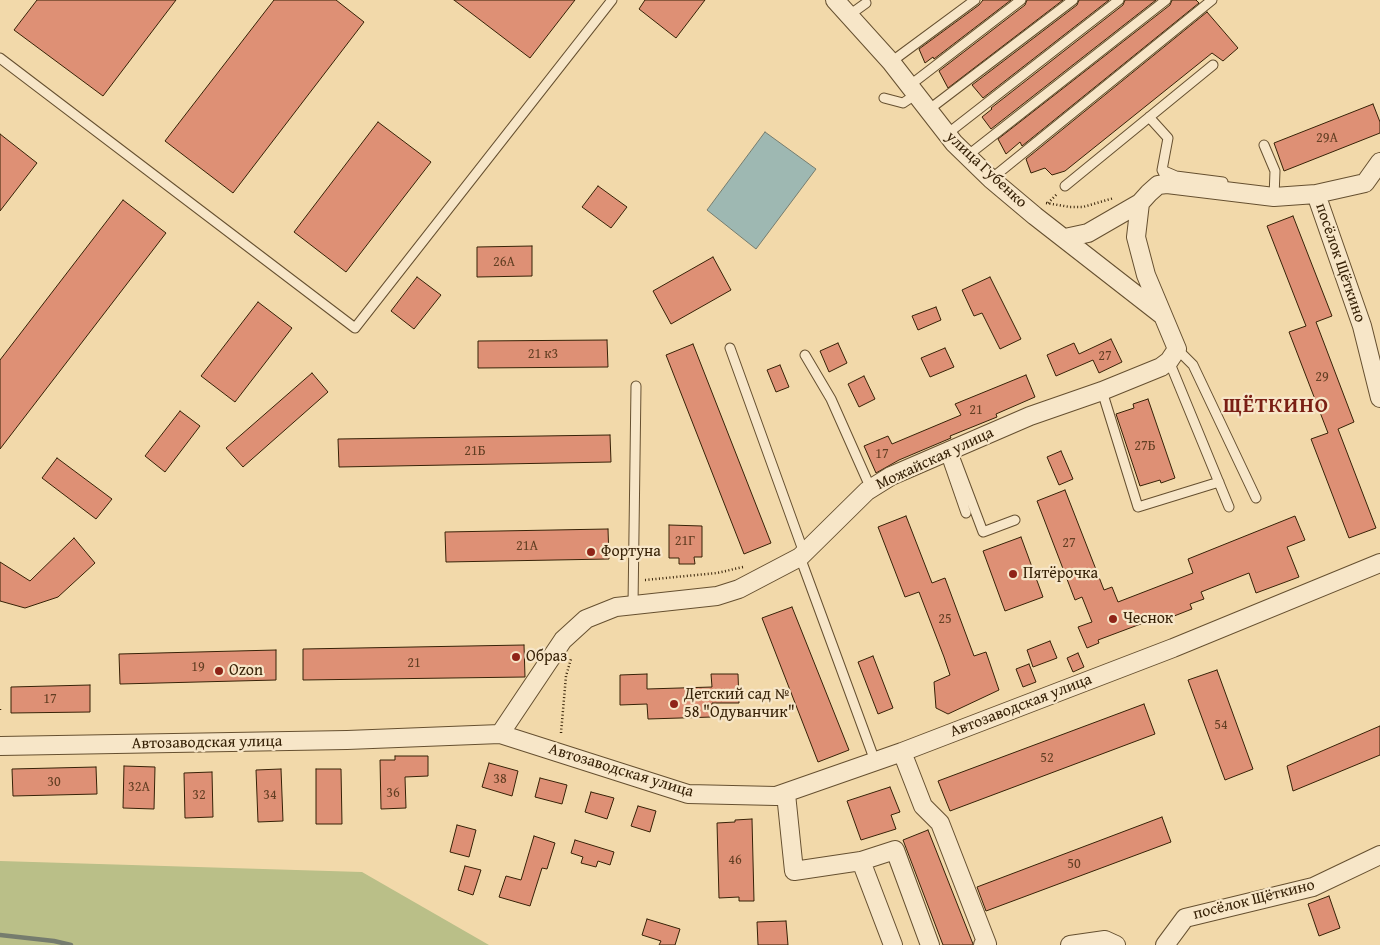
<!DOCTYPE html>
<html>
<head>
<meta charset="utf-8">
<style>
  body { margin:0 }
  canvas { display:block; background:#f2d9aa }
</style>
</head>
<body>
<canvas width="1380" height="945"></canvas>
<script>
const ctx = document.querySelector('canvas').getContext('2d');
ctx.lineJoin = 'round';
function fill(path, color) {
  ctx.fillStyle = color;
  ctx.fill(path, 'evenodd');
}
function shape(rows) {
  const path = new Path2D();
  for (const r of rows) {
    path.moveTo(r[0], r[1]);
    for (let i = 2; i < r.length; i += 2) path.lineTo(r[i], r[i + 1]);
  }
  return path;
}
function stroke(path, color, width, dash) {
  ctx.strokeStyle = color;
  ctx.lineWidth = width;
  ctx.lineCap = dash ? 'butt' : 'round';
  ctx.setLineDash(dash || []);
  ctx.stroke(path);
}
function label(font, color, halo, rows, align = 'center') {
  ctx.font = font + ' "Gentium Book Plus",serif';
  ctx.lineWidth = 4.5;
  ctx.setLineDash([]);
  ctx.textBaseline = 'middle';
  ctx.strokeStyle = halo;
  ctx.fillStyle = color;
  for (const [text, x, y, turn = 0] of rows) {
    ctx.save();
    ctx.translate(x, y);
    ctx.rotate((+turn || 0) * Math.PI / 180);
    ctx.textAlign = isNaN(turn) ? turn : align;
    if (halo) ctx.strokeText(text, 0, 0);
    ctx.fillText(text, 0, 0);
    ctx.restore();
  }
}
const green = shape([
  [0,861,362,872,489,945,0,945]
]);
const water = shape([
  [765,132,816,169,756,249,707,210,765,132]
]);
const stream = shape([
  [0,935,54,941,71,945]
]);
const building = shape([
  [37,0,176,0,103,96,14,30,37,0],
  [274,0,336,0,364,22,233,193,165,141,274,0],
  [454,0,575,0,530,58,454,0],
  [645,0,705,0,676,38,639,9,645,0],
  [983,0,1011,0,934,59,933,57,925,63,919,49,979,5,983,0],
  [1027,0,1063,0,948,88,939,71,1025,5,1027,0],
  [1079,0,1109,0,983,98,972,85,1077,5,1079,0],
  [1125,0,1156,0,991,129,982,117,992,109,991,108,1123,5,1125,0],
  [1172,0,1196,0,1199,3,1022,146,1020,142,1006,154,998,139,1170,5,1172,0],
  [1207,12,1238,48,1223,61,1212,53,1065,171,1052,175,1045,168,1031,173,1026,159,1207,12],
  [1373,104,1380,122,1380,133,1284,171,1274,143,1373,104],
  [378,122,431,162,346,272,294,232,378,122],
  [0,134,37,163,0,211,0,134],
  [598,186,627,207,611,228,582,207,598,186],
  [123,200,166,233,0,449,0,360,123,200],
  [1293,216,1332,316,1316,322,1354,422,1338,429,1376,528,1349,538,1311,439,1328,433,1289,332,1306,326,1267,226,1293,216],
  [532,246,532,276,477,277,477,247,532,246],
  [713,257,731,290,671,324,653,291,713,257],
  [417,277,441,295,414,329,391,311,417,277],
  [990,277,1021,339,1000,349,982,313,974,316,962,290,990,277],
  [258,302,292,328,235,402,201,376,258,302],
  [936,307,941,320,918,330,912,316,936,307],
  [1111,339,1122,362,1099,373,1093,360,1056,376,1047,355,1074,343,1079,354,1111,339],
  [607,340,608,367,478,368,478,341,607,340],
  [838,343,847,363,829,372,820,351,838,343],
  [693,344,771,543,744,554,666,355,693,344],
  [945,348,954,367,930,377,921,358,945,348],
  [780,365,789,387,776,392,767,370,780,365],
  [312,373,328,392,243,467,226,448,312,373],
  [1026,375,1035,397,996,414,997,417,950,436,951,438,899,460,876,473,864,446,888,436,892,444,961,415,955,404,1026,375],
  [864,376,875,399,859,407,848,384,864,376],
  [1148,399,1175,478,1161,483,1160,480,1140,486,1116,414,1134,408,1133,404,1148,399],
  [180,411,200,426,165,472,145,456,180,411],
  [610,435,611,462,339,467,338,439,610,435],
  [1061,451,1073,479,1059,485,1047,457,1061,451],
  [57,458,112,499,96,519,42,478,57,458],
  [1065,490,1104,590,1112,587,1118,602,1193,573,1188,559,1295,516,1305,540,1287,547,1299,577,1256,593,1249,573,1201,592,1204,599,1190,604,1192,609,1164,620,1162,616,1098,640,1099,643,1087,648,1078,627,1092,622,1082,597,1075,600,1037,501,1065,490],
  [906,516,932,583,945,578,974,656,986,652,999,690,948,714,936,708,934,682,950,675,944,657,919,592,905,597,878,527,906,516],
  [669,525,702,526,702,557,694,557,695,564,679,564,679,558,669,558,669,525],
  [608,529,609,559,446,562,445,532,608,529],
  [1021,537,1043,597,1005,611,983,551,1021,537],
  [74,538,95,563,58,597,25,608,0,601,0,562,30,581,74,538],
  [792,607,849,750,818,762,762,618,792,607],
  [1050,641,1057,658,1033,667,1027,650,1050,641],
  [524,645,525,677,303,680,303,649,524,645],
  [276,650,276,680,120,684,119,654,276,650],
  [1078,653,1084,667,1073,672,1067,658,1078,653],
  [873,656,893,708,878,714,858,662,873,656],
  [1029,664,1036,682,1023,687,1016,669,1029,664],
  [1217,670,1253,769,1225,780,1188,680,1217,670],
  [647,674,647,689,712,687,711,674,738,674,739,703,712,703,712,717,648,719,647,704,620,705,620,675,647,674],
  [90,685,90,712,11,713,11,687,90,685],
  [1144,704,1155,734,950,811,938,781,1144,704],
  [1380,726,1380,755,1293,791,1287,766,1380,726],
  [395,756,428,756,428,776,405,777,406,808,381,809,380,760,395,760,395,756],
  [489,763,518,771,512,796,482,787,489,763],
  [124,766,155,767,154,809,123,808,124,766],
  [96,767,97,794,13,796,12,769,96,767],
  [281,769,283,821,258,822,256,770,281,769],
  [316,769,341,769,342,824,316,824,316,769],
  [212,772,213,817,185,818,184,773,212,772],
  [540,778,567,785,562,804,535,797,540,778],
  [890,787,900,812,891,815,896,829,861,840,847,801,890,787],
  [591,792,614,798,607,819,585,812,591,792],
  [638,806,656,811,650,832,631,826,638,806],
  [1162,817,1171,842,986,911,977,887,1162,817],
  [752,819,754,901,739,901,739,897,719,898,717,823,735,822,735,820,752,819],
  [457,825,476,830,469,857,450,852,457,825],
  [928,830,973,944,973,945,943,945,903,840,928,830],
  [534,836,555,843,547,869,542,868,530,906,499,897,506,876,521,880,534,836],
  [575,840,614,852,610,865,598,861,596,867,581,863,583,857,571,853,575,840],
  [465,866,481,870,473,895,458,890,465,866],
  [1329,896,1340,928,1319,936,1308,904,1329,896],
  [647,919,680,929,675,945,659,945,661,941,642,935,647,919],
  [786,921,788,945,758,945,757,922,786,921]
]);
const path = shape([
  [1046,203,1070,207,1083,207,1114,198],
  [1048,203,1057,194],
  [645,580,717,573,743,567],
  [0,709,0,711],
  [561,733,566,676,571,659]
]);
const service = shape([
  [848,16,866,3],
  [0,58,355,328,612,0],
  [891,62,975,0],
  [909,86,1021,0],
  [884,98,903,103,915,95],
  [927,111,1073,0],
  [1149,117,1168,138,1162,170,1164,174],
  [947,134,1119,0],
  [1264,145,1275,171,1274,197],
  [967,156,1166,0],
  [1162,170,1176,176,1223,182],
  [991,179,1212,0],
  [1065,186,1213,65],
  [730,348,804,553],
  [1177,349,1193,365,1256,498],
  [805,355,831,399,871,489],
  [1169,361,1229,507],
  [1102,391,1138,507,1219,482],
  [952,450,983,532,1015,520],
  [948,461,966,513],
  [800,557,875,761],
  [633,605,636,386]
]);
const minor = shape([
  [835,0,891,62,954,143,991,179,1035,216,1162,315],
  [1316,194,1365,183,1380,162],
  [1065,238,1088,233,1140,203],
  [500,734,563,640,586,619,616,607,717,596,739,589,800,557,867,491,891,476,1030,416,1102,391,1161,367,1169,361,1177,349,1146,275,1136,237,1140,203,1149,193,1158,185,1167,184,1274,197,1316,194,1362,326,1380,398],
  [0,746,347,740,500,734,688,794,776,796,902,752,1173,648,1380,563],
  [902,752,923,806,940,823,987,944,983,945],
  [786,794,794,871,861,861,895,850,930,945],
  [861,861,893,945],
  [1070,945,1105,940,1116,945],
  [1165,945,1185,918,1313,887,1380,855]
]);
const markers = [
  [591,552,5,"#8f2418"],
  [1013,574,5,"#8f2418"],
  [1113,619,5,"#8f2418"],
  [516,657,5,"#8f2418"],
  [219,671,5,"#8f2418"],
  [674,704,5,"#8f2418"]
];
const numberNames = [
  ["29А",1327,138],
  ["26А",504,262],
  ["21 к3",543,354],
  ["27",1105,356],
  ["29",1322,377],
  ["21",976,410],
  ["27Б",1145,446],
  ["21Б",475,451],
  ["17",882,454],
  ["21Г",685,541],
  ["27",1069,543],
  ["21А",527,546],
  ["25",945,619],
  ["21",414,663],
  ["19",198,667],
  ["17",50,699],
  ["54",1221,725],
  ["52",1047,758],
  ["38",500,779],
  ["30",54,782],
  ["32А",139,787],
  ["36",393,793],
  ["32",199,795],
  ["34",270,795],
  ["46",735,860],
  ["50",1074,864]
];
const streetNames = [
  ["улица Губенко",986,170,43],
  ["посёлок Щёткино",1340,263,71],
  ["Можайская улица",935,459,-25],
  ["Автозаводская улица",1021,706,-21],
  ["Автозаводская улица",207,743,-1],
  ["Автозаводская улица",621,771,17],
  ["посёлок Щёткино",1254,900,-14]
];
const poiNames = [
  ["Фортуна",601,552],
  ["Пятёрочка",1023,574],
  ["Чеснок",1123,619],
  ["Образ",526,657],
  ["Ozon",229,671],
  ["Детский сад №",684,695],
  ["58 \"Одуванчик\"",684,713]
];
const districtNames = [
  ["ЩЁТКИНО",1276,407]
];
fill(green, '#babf88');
fill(water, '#9eb8b2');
stroke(water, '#757c6e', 1);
stroke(stream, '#757c6e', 4.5);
fill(building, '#de9075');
stroke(building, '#372207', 1);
stroke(service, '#665030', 11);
stroke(minor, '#665030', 20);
stroke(path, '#372207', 2.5, [1, 2.5]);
stroke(service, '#f7e6c8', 9);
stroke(minor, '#f7e6c8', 18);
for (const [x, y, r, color] of markers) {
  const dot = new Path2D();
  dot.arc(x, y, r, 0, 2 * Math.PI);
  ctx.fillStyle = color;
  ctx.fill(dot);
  stroke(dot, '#f7e6c8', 2);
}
label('14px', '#613e22', null, numberNames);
label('16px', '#372207', '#f7e6c8', streetNames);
label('16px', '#372207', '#f7e6c8', poiNames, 'left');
ctx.letterSpacing = '1px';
label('bold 21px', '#7a1f14', '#f7e6c8', districtNames);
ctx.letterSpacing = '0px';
</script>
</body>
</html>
